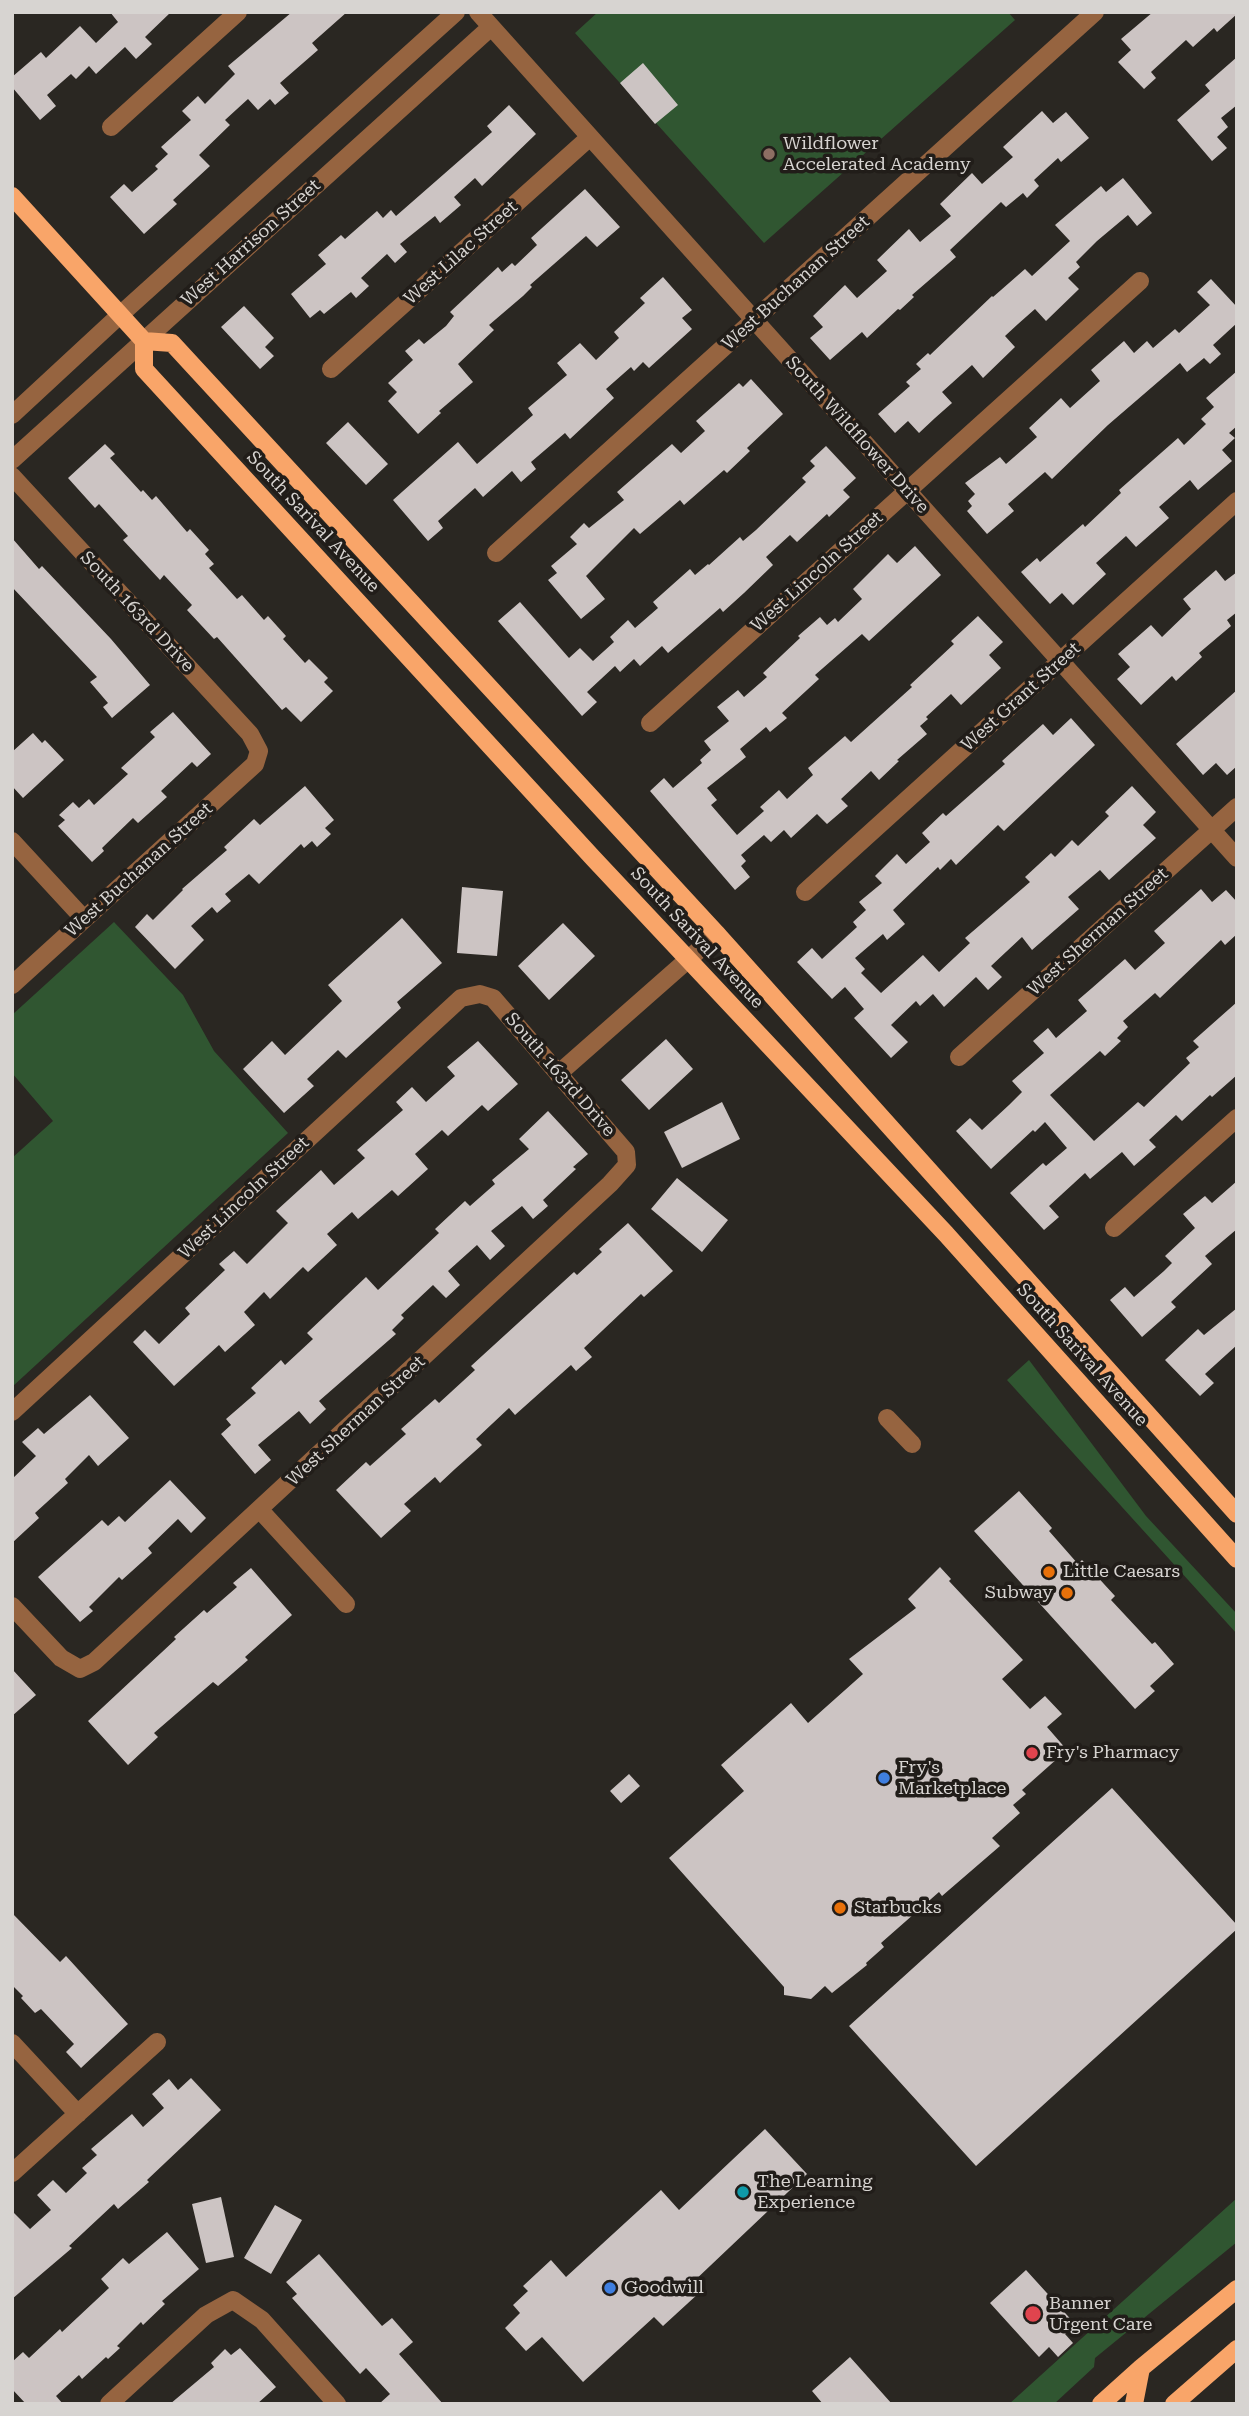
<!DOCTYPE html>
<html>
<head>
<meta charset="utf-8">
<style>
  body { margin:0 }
  #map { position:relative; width:1249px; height:2416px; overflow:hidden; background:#2a2722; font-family:"Roboto Serif",serif }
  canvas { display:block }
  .frame { position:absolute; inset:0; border:14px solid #d7d4d1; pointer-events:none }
</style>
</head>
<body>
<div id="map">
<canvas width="1249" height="2416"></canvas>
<div class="frame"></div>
</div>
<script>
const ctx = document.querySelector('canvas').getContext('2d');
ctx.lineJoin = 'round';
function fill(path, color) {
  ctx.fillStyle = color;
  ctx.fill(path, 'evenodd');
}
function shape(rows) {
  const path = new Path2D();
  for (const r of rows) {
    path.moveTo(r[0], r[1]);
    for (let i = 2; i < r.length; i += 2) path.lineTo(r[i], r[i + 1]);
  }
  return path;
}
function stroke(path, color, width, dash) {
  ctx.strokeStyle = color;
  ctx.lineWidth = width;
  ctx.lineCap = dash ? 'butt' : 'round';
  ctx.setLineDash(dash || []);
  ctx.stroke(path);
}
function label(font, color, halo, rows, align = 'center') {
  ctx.font = font + ' "Roboto Serif",serif';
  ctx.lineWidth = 7;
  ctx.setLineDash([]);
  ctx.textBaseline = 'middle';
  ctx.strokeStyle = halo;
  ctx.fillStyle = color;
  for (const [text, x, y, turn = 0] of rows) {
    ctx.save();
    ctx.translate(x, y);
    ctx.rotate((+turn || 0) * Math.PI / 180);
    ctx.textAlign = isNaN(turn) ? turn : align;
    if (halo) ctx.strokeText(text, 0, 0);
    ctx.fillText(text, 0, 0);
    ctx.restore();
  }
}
const green = shape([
  [598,12,1008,12,1015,20,764,243,575,33],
  [114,922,183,995,214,1051,288,1133,12,1387,12,1158,53,1121,12,1073,12,1015],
  [1029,1360,1146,1516,1237,1614,1237,1634,1007,1380],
  [1237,2198,1237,2242,1095,2358,1094,2367,1054,2404,1009,2404]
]);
const building = shape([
  [110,12,171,12,145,37,152,44,136,59,125,47,96,74,89,66,76,79,71,74,47,95,56,106,40,120,12,87,12,77,41,52,46,58,80,26,96,43,118,22],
  [292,12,347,12,312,43,318,50,280,83,289,93,275,105,270,99,258,110,248,99,225,120,230,125,199,155,210,166,173,200,177,204,144,234,110,197,124,184,132,192,158,169,155,166,168,154,161,147,191,120,182,111,198,96,205,104,235,74,228,66],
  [1153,12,1237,12,1237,14,1217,32,1214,28,1193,47,1186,40,1151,72,1156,78,1144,89,1118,62,1131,50,1121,39],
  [1237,57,1237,105,1221,118,1228,127,1217,137,1227,148,1212,161,1177,120,1210,91,1205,85],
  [643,63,678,105,655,124,620,83],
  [509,105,536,134,482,186,475,178,454,197,461,205,440,223,435,216,400,244,407,252,395,263,387,254,361,278,369,286,356,298,351,292,324,314,320,310,310,318,291,294,326,264,318,255,341,235,345,239,377,211,383,218,391,210,396,216,492,132,487,126],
  [1042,111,1053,123,1066,112,1089,138,1061,162,1058,158,1034,180,1039,186,1027,198,1023,193,1006,207,1001,202,950,250,956,257,912,295,914,297,900,310,898,309,867,338,862,332,830,360,810,338,823,327,813,316,845,285,857,298,887,271,877,260,909,229,920,242,951,216,940,204,972,173,982,184,1013,157,1003,147],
  [1123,178,1152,213,1137,226,1128,215,1097,241,1076,262,1080,267,1068,278,1079,289,1046,321,1035,309,1018,324,1005,336,1015,347,983,378,972,365,942,392,952,403,935,418,919,433,908,421,895,433,878,414,910,386,906,382,921,369,916,364,928,353,930,355,992,296,993,297,1025,269,1032,276,1070,241,1055,225,1101,186,1106,192],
  [585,189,620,227,597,247,586,236,530,285,532,287,523,296,489,325,494,330,458,364,473,382,439,411,441,413,418,434,388,401,397,392,388,383,413,360,405,351,419,339,424,344,446,326,454,316,450,312,498,267,502,272,512,263,515,266,537,245,531,238],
  [663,277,692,310,682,318,692,329,649,368,643,362,634,371,631,367,606,389,614,398,570,439,565,433,531,462,536,469,521,482,512,471,483,497,475,488,438,521,443,528,428,541,393,500,458,442,477,464,533,415,528,408,567,375,557,363,580,343,596,360,619,338,614,332,645,303,640,298],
  [1211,279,1237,307,1237,323,1213,345,1221,354,1210,364,1204,358,1187,372,1180,363,1108,425,1052,479,1045,472,1008,504,1014,511,987,534,967,511,972,506,968,501,975,494,965,483,1000,457,1006,464,1037,437,1029,428,1061,398,1070,408,1100,381,1091,370,1124,341,1134,353,1147,341,1153,348,1175,329,1179,333,1210,305,1197,292],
  [244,306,274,338,265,347,274,356,260,369,221,327],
  [1237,371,1237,426,1229,433,1235,438,1222,450,1232,461,1198,490,1190,480,1159,507,1169,518,1136,547,1126,536,1096,563,1106,574,1073,605,1062,593,1050,604,1021,572,1037,558,1040,562,1083,524,1085,527,1121,493,1119,490,1178,438,1184,445,1206,424,1201,419,1214,407,1206,398],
  [751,379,783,414,747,448,750,451,727,473,724,470,684,505,680,500,640,534,634,528,586,576,605,599,581,619,548,580,557,573,551,566,577,544,570,537,584,523,589,528,624,500,617,492,672,444,681,453,705,431,696,421,739,383,743,387],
  [348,422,388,464,366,485,326,443],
  [105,444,115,454,110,458,141,492,143,490,152,500,156,496,187,532,190,529,209,550,205,554,214,564,209,568,237,599,242,595,264,620,268,616,286,636,283,639,305,663,309,659,328,678,324,682,333,691,301,722,286,707,282,710,217,637,214,639,187,610,192,605,164,575,160,580,123,540,128,536,99,504,95,508,68,478],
  [826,446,856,478,843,490,850,497,829,517,827,514,797,542,790,535,766,557,773,565,744,593,723,612,720,608,668,653,662,646,640,666,634,659,620,672,615,666,587,692,597,702,582,716,498,621,520,602,569,658,580,648,593,661,614,642,610,637,628,620,635,628,658,608,653,602,690,569,695,575,708,564,709,565,740,537,743,541,756,530,806,482,802,478,815,466,810,461],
  [12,538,39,569,42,566,111,639,150,685,112,718,103,707,108,703,90,682,97,677,12,587],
  [915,546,941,575,869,641,862,634,815,675,819,679,782,713,787,718,770,732,766,727,740,749,746,757,707,788,717,800,711,805,737,835,764,811,760,807,779,790,787,799,813,775,808,768,845,736,851,742,912,687,910,685,954,644,951,641,978,616,1003,642,989,655,1001,668,961,705,951,694,926,717,928,719,920,726,927,734,897,760,899,761,879,780,871,771,841,799,848,806,827,824,817,814,791,838,784,830,771,842,764,835,741,855,746,861,741,866,750,877,735,890,650,791,664,778,673,788,702,763,700,760,711,750,704,741,729,721,717,707,738,690,744,697,767,677,763,673,800,638,798,636,820,617,827,625,835,618,838,622,862,599,853,589,888,554,897,563],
  [1216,570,1225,581,1237,572,1237,612,1227,620,1231,626,1199,653,1202,657,1176,681,1172,676,1141,705,1117,679,1130,667,1118,654,1151,625,1162,637,1191,609,1183,599],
  [1237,690,1237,766,1227,775,1216,763,1203,775,1176,744],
  [173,712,211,754,197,767,192,762,161,791,167,797,138,823,133,818,102,848,104,851,92,862,58,826,65,820,59,815,73,802,79,808,89,799,94,805,128,774,121,768,155,737,150,732],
  [1071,718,1095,745,1004,831,998,825,956,865,951,859,940,870,938,867,893,910,905,924,887,940,883,934,855,958,865,969,861,973,881,993,923,955,939,972,970,943,965,938,1030,882,1025,877,1051,853,1055,857,1072,840,1078,846,1109,816,1105,812,1132,786,1156,812,1143,825,1156,838,1109,880,1100,870,1068,897,1079,909,1032,950,1022,937,991,966,1002,977,988,990,976,977,944,1007,933,994,920,1006,916,1001,891,1025,908,1042,891,1058,854,1018,864,1009,845,987,832,999,797,962,812,948,822,959,857,927,853,922,866,910,859,902,882,883,875,876,897,854,906,864,930,842,922,833,943,813,946,816,1005,764,1002,761,1043,724,1053,735],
  [33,733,42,743,45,740,64,760,23,798,12,786,12,752],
  [305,786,334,820,325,828,331,834,317,847,312,841,304,848,301,844,259,884,249,874,225,894,231,901,217,913,212,907,191,926,204,940,175,969,135,927,147,914,153,920,183,890,182,889,227,850,224,847,254,819,260,825],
  [462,887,503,891,497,956,457,953],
  [1201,889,1212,902,1226,890,1237,902,1237,934,1225,945,1221,940,1160,998,1155,993,1123,1021,1128,1027,1117,1038,1121,1041,1105,1056,1100,1051,1050,1095,1094,1141,1138,1102,1144,1107,1190,1063,1186,1058,1199,1047,1193,1041,1237,1002,1237,1075,1212,1097,1210,1095,1182,1121,1176,1115,1149,1140,1156,1147,1134,1166,1122,1152,1090,1179,1085,1173,1049,1206,1059,1217,1044,1230,1010,1193,1043,1163,1046,1166,1067,1148,1045,1122,1035,1132,1033,1130,991,1169,956,1131,970,1118,982,1130,1009,1105,1022,1092,1012,1081,1044,1053,1033,1041,1048,1028,1056,1038,1087,1011,1078,1000,1092,988,1125,959,1135,970,1165,943,1154,931],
  [402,918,442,963,397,1002,401,1008,346,1058,338,1050,307,1079,314,1086,284,1113,243,1069,272,1041,285,1055,342,1001,328,985],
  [563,923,595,956,549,1000,518,966],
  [666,1039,693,1069,649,1110,621,1080],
  [478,1041,518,1084,488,1111,482,1105,448,1136,442,1130,415,1154,428,1169,398,1196,392,1190,358,1219,352,1212,327,1234,337,1245,308,1272,303,1267,270,1299,264,1292,244,1312,255,1325,225,1352,219,1345,174,1386,133,1342,145,1330,159,1344,190,1314,185,1308,225,1270,219,1264,234,1251,247,1264,288,1223,276,1211,321,1170,334,1185,365,1158,357,1150,403,1110,396,1102,412,1087,426,1102,455,1076,447,1067],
  [722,1102,740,1139,682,1168,664,1132],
  [548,1111,588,1154,573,1167,576,1169,543,1200,548,1206,533,1219,522,1206,491,1231,505,1246,490,1260,477,1245,448,1271,460,1285,446,1298,433,1285,401,1315,404,1318,392,1330,396,1334,319,1401,326,1409,310,1424,299,1411,258,1445,271,1460,255,1474,221,1434,231,1425,226,1419,256,1393,251,1388,281,1360,285,1365,313,1339,307,1333,366,1277,378,1290,439,1233,435,1229,465,1201,470,1206,495,1184,492,1180,529,1149,519,1139],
  [677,1178,728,1220,702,1252,651,1209],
  [1237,1181,1237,1229,1205,1256,1212,1264,1171,1302,1176,1307,1142,1337,1110,1300,1125,1287,1134,1297,1164,1271,1172,1263,1165,1256,1195,1228,1183,1214,1205,1196,1212,1203],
  [628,1223,673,1271,644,1297,641,1294,584,1348,592,1357,576,1371,571,1365,515,1415,509,1408,476,1439,482,1445,455,1469,440,1483,435,1477,404,1504,411,1511,381,1538,336,1490,366,1462,370,1466,406,1434,401,1429,435,1399,439,1403,475,1370,471,1366,574,1272,577,1275,602,1252,599,1249],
  [1237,1308,1237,1345,1205,1374,1214,1383,1200,1396,1165,1360,1198,1329,1204,1335],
  [90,1395,129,1438,98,1466,89,1455,65,1479,68,1483,35,1513,39,1518,12,1543,12,1479,36,1456,22,1442,38,1428,44,1434],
  [170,1480,206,1518,191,1533,178,1519,148,1548,152,1553,122,1580,119,1577,89,1607,93,1611,80,1622,38,1577,102,1520,108,1526,119,1516,125,1522],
  [1019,1491,1052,1528,1049,1531,1078,1564,1082,1560,1115,1596,1111,1600,1152,1644,1155,1642,1174,1664,1150,1686,1155,1691,1135,1709,974,1531],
  [940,1567,951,1579,949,1581,1023,1660,1002,1679,1030,1709,1045,1696,1062,1714,1047,1727,1067,1750,1022,1790,1026,1794,1013,1805,1020,1813,992,1838,1000,1846,942,1896,939,1892,881,1943,884,1947,866,1963,867,1965,832,1993,825,1986,811,1999,784,1995,784,1987,669,1858,744,1791,721,1765,791,1703,808,1723,863,1674,849,1659,916,1608,908,1599],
  [251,1568,292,1615,245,1657,248,1660,218,1686,213,1682,154,1733,158,1737,128,1765,88,1721,176,1639,174,1637,204,1610,207,1613,237,1587,233,1583],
  [12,1669,36,1695,12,1716],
  [629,1774,640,1786,621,1803,610,1791],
  [1112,1788,1237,1925,1237,1929,976,2166,849,2026],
  [12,1913,60,1962,66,1956,128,2024,81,2068,66,2052,74,2044,41,2009,35,2013,21,1998,23,1996,12,1985],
  [191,2078,221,2110,147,2180,149,2182,118,2209,114,2204,69,2246,72,2248,12,2299,12,2211,30,2229,51,2210,37,2195,53,2180,66,2193,87,2173,82,2168,97,2155,91,2149,132,2114,143,2127,164,2108,152,2094,169,2079,178,2090],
  [765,2129,807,2174,691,2284,699,2293,663,2326,654,2317,583,2382,542,2337,526,2351,505,2328,520,2313,513,2305,528,2291,523,2286,551,2260,566,2277,661,2190,679,2210],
  [221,2197,234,2257,206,2263,192,2204],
  [275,2205,302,2220,271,2274,244,2258],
  [167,2232,199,2269,162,2301,165,2304,143,2325,141,2322,117,2346,120,2348,108,2359,106,2357,82,2379,79,2375,56,2396,63,2404,26,2404,12,2389,12,2362,23,2352,29,2358,60,2329,62,2332,109,2288,101,2279,123,2258,129,2264],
  [319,2254,382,2326,392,2318,413,2342,399,2354,443,2404,379,2404,390,2394,366,2368,360,2374,292,2298,297,2294,286,2282],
  [1026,2270,1076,2325,1065,2334,1073,2343,1058,2357,1049,2347,1039,2357,990,2303],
  [240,2348,276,2387,257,2404,170,2404,214,2367,211,2363,225,2349,231,2355],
  [850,2357,892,2404,823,2404,812,2391]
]);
const minor = shape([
  [478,12,1237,858],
  [111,127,238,12],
  [331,369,590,137],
  [12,415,121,314,456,12],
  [12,460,491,27],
  [12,476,250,734,259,751,255,764,12,985],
  [496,553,1095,12],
  [650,723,1140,281],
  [12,841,84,919],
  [805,892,1237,501],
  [959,1057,1237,807],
  [558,1074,717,934],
  [1114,1228,1237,1118],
  [12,1412,461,998,480,994,493,998,626,1152,627,1165,610,1184,94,1662,80,1669,61,1658,12,1606],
  [887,1418,912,1444],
  [260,1510,346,1604],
  [12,2043,78,2114],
  [12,2173,157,2042],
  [109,2404,206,2315,233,2300,262,2320,337,2404]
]);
const major = shape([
  [12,196,144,341,144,369,593,858,946,1234,1237,1559],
  [144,341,172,343,717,934,1237,1514],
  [1101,2404,1141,2368,1237,2289],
  [1134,2404,1141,2368],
  [1174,2404,1237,2349]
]);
const markers = [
  [769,154,7,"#8d6e63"],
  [1049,1572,7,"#e8710a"],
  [1067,1593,7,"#e8710a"],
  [1032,1753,7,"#e0444e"],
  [884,1778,7,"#3f7fe0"],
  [840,1908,7,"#e8710a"],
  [743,2192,7,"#0f9aa8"],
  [610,2288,7,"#3f7fe0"],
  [1033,2314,9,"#e0444e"]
];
const poiNames = [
  ["Wildflower",783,144],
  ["Accelerated Academy",783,165],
  ["Little Caesars",1063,1572],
  ["Subway",1053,1593,"right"],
  ["Fry's Pharmacy",1046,1753],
  ["Fry's",898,1768],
  ["Marketplace",898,1789],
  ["Starbucks",854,1908],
  ["The Learning",757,2182],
  ["Experience",757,2203],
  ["Goodwill",624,2288],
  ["Banner",1049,2304],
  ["Urgent Care",1049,2325]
];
const streetNames = [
  ["West Harrison Street",251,243,-42],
  ["West Lilac Street",461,253,-42],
  ["West Buchanan Street",796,283,-42],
  ["South Wildflower Drive",857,435,48],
  ["South Sarival Avenue",313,522,47],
  ["West Lincoln Street",817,572,-42],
  ["South 163rd Drive",137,612,47],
  ["West Grant Street",1021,697,-42],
  ["West Buchanan Street",139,870,-42],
  ["West Sherman Street",1098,932,-42],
  ["South Sarival Avenue",697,938,47],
  ["South 163rd Drive",560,1075,49],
  ["West Lincoln Street",244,1198,-43],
  ["South Sarival Avenue",1082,1355,48],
  ["West Sherman Street",356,1421,-43]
];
fill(green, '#305631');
fill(building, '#ccc4c3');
stroke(minor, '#966440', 18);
stroke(major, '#f9a569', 18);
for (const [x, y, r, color] of markers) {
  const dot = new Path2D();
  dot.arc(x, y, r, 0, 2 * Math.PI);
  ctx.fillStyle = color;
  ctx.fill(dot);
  stroke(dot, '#211d19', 2.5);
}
label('18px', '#d7d4d1', '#211d19', poiNames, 'left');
label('18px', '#d7d4d1', '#211d19', streetNames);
</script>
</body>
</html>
